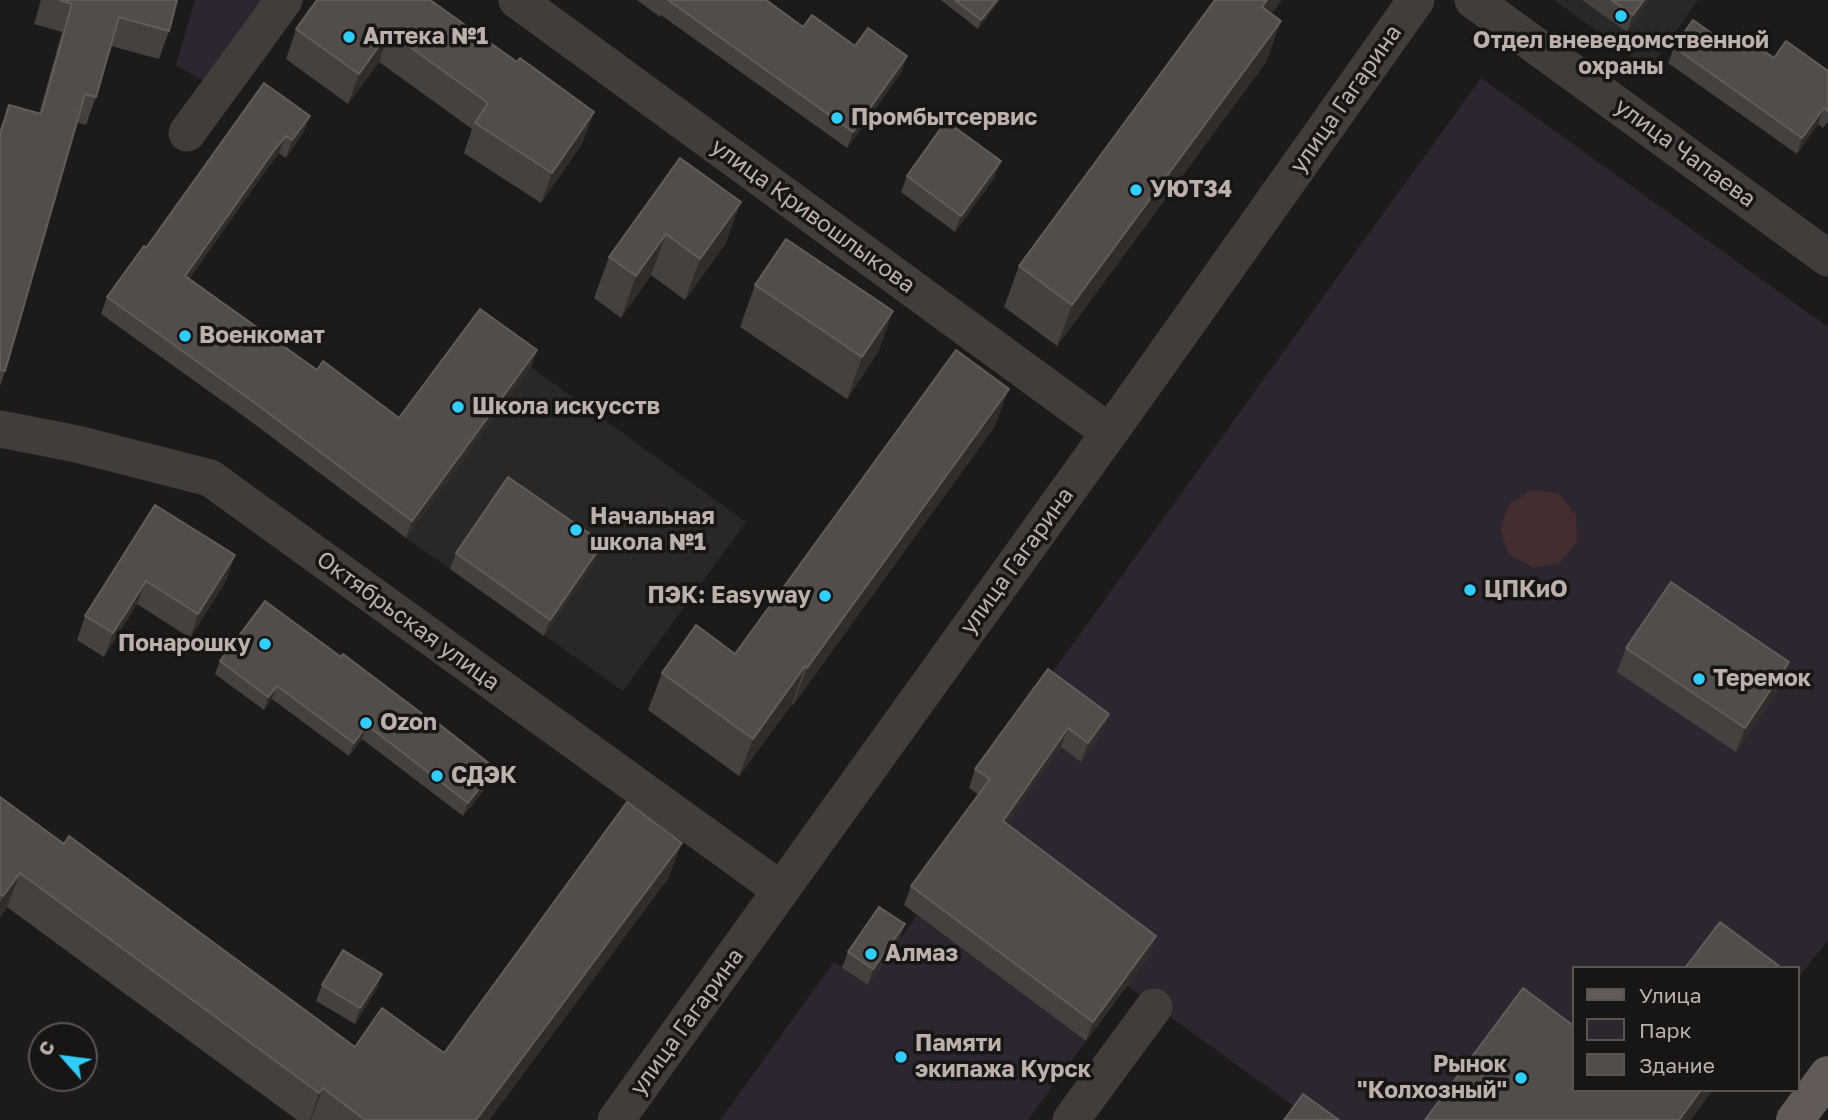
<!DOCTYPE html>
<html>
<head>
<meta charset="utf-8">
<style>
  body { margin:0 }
  #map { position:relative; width:1828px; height:1120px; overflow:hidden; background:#1d1b1a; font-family:"Golos Text",sans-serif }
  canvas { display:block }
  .legend { position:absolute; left:1572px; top:966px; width:228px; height:126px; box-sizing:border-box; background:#181615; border:2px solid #5a5451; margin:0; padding:9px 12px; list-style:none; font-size:21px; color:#bdb0ab }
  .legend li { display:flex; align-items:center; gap:14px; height:35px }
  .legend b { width:35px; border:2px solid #5a5451 }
  .north { position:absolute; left:28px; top:1022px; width:70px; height:70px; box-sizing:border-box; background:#181615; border:2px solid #5a5451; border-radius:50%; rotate:298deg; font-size:19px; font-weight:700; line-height:28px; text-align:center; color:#bdb0ab }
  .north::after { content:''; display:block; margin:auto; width:24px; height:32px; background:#2fceff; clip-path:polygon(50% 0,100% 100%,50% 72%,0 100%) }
</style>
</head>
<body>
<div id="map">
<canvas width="1828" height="1120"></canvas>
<ul class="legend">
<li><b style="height:9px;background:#615a56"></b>Улица</li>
<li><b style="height:19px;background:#2d2530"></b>Парк</li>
<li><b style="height:19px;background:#524d4b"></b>Здание</li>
</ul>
<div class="north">С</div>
</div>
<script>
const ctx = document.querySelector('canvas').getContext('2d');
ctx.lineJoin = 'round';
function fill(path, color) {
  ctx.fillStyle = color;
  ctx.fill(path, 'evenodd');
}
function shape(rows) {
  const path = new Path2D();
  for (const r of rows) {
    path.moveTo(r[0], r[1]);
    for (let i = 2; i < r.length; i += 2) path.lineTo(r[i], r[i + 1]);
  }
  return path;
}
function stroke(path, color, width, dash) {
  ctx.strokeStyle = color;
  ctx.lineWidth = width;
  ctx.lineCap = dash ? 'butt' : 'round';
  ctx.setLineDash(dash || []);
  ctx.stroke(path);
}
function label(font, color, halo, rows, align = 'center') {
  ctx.font = font + ' "Golos Text",sans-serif';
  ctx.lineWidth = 7;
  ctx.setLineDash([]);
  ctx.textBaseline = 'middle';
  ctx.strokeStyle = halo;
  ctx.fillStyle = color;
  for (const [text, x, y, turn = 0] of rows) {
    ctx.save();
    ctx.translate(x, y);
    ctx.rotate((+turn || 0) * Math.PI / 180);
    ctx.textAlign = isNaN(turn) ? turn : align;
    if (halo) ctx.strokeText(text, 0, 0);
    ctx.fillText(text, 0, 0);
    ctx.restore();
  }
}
const built = shape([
  [1554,0,1698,0,1649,69],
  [531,367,746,522,623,691,406,538]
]);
const green = shape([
  [195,0,262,0,203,81,176,65],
  [1481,78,1828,327,1828,940,1798,978,1798,968,1574,968,1574,1065,1436,1120,1313,1120,1126,985,996,840,1044,772,1002,742],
  [917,915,1086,1041,1028,1120,720,1120,834,962,868,985]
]);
const water = shape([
  [1532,490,1559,494,1576,515,1577,542,1559,563,1533,568,1509,554,1500,529,1509,504]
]);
const minor = shape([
  [517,0,1109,432],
  [1473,0,1828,258],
  [187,133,284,0],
  [0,429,77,444,210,478,781,890],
  [616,1120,1135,397,1416,0],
  [1071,1120,1154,1007]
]);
const major = shape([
  [1795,1120,1828,1075]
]);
const wall = shape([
  [41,0,177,0,169,31,159,59,111,46,96,97,86,125,77,122,5,371,0,386,0,129,9,105,39,114,62,32,34,24],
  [430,0,583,142,541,203,464,153,472,129,379,62,348,104,286,59,296,29],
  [637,0,766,0,803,27,855,46,907,56,901,73,847,148,661,15,660,17],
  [941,0,1000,0,978,29],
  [1582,0,1649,0,1627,32],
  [1272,14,1281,21,1266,62,1057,346,1004,307,1019,266],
  [1728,45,1828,71,1828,122,1823,128,1818,124,1797,154,1668,63,1674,47],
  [310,116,303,133,286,158,279,153,269,166,189,279,317,370,399,418,537,350,531,367,406,538,249,420,101,314,107,297,146,248],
  [680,158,726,243,685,300,651,275,621,318,594,298,609,257],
  [907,176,995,177,955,232,901,192],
  [755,285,893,311,878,352,847,399,740,327],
  [995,426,793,705,792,704,739,776,648,710,662,673,735,654],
  [155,505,227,579,190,638,137,604,104,657,77,640,85,616],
  [603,543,597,559,544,636,450,569,456,553],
  [265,601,491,781,463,816,362,739,349,756,272,699,264,710,215,674,220,661],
  [1626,648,1789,662,1781,686,1736,752,1617,672],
  [1048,669,1109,714,1102,733,1081,762,1061,747,1007,824,1156,936,1150,955,1086,1041,904,905,911,886,979,795,969,788,975,769],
  [0,797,64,844,355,1047,444,1053,669,877,489,1120,297,1120,7,907,0,917],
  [905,924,899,941,868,985,842,968,848,952],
  [382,974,376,990,355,1024,316,1001,322,985]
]);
const shadedWall = shape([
  [997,0,1000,0,978,29,981,20],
  [1267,0,1282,0,1247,48,1262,7],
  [1644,0,1649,0,1627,32,1633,15],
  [1281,21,1266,62,1057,346,1072,305],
  [389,32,379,62,348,104,359,74],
  [907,56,901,73,847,148,853,132],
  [1824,108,1818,124,1797,154,1802,138],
  [594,112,583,142,541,203,552,173],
  [310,116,303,133,286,158,292,140],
  [286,136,279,153,269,166,179,293,185,276,275,149],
  [1001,161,995,177,955,232,961,216],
  [741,202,726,243,685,300,700,259],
  [666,234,651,275,621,318,636,276],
  [893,311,878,352,847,399,862,357],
  [537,350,531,367,406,538,412,521],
  [1009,389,995,426,793,705,807,668],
  [603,543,597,559,544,636,550,620],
  [235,555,227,579,190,638,198,614],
  [146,581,137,604,104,657,113,633],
  [1789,662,1781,686,1736,752,1745,728],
  [805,666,792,704,739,776,753,739],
  [277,686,272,699,264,710,268,697],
  [1109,714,1102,733,1081,762,1088,743],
  [367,725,362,739,349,756,354,743],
  [1068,728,1061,747,996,840,1003,821],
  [495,768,491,781,463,816,468,803],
  [682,843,669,877,489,1120,476,1120],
  [20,873,7,907,0,917,0,903,3,896],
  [905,924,899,941,868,985,873,969],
  [1156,936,1150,955,1086,1041,1093,1022],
  [382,974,376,990,355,1024,360,1008],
  [323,1088,311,1120,310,1120,319,1093],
  [1701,1090,1713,1090,1691,1120,1679,1120]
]);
const building = shape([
  [59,0,177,0,169,31,119,17,96,97,85,94,5,371,0,370,0,135,9,105,41,114,72,4,59,0],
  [317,0,430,0,517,62,520,58,594,112,552,173,475,123,488,103,389,32,359,74,296,29,317,0],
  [668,0,766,0,803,27,812,15,855,46,868,28,907,56,853,132,668,0],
  [955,0,997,0,981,20,955,0],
  [1215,0,1267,0,1262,7,1281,21,1072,305,1019,266,1215,0],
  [1611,0,1644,0,1633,15,1611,0],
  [1693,20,1728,45,1737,32,1774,58,1786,41,1828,71,1828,111,1824,108,1802,138,1674,47,1693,20],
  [264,83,310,116,292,140,286,136,275,149,185,276,317,370,323,361,399,418,480,309,537,350,412,521,255,403,107,297,144,246,146,248,264,83],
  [946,121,1001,161,961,216,907,176,946,121],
  [680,158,741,202,700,259,666,234,636,276,609,257,680,158],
  [786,239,893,311,862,357,755,285,786,239],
  [956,350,1009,389,807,668,805,666,753,739,662,673,696,625,735,654,956,350],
  [508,477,603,543,550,620,456,553,508,477],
  [155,505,235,555,198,614,146,581,113,633,85,616,155,505],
  [1671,582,1789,662,1745,728,1626,648,1671,582],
  [265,601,341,657,343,654,429,719,430,717,495,768,468,803,367,725,354,743,277,686,268,697,220,661,265,601],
  [1048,669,1109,714,1088,743,1068,728,1003,821,1156,936,1093,1022,911,886,990,779,975,769,1048,669],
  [0,797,64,844,69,836,355,1047,382,1008,444,1053,627,802,682,843,476,1120,365,1120,323,1088,319,1093,20,873,3,896,0,894,0,797],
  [879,907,905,924,873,969,848,952,879,907],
  [1720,922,1782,968,1685,968,1720,922],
  [343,950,382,974,360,1008,322,985,343,950],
  [1523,988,1574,1026,1574,1090,1701,1090,1679,1120,1425,1120,1523,988],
  [1303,1094,1339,1120,1284,1120,1303,1094]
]);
const markers = [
  [1621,16,7,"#2fceff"],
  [349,37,7,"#2fceff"],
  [837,118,7,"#2fceff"],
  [1136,190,7,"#2fceff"],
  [185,336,7,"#2fceff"],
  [458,407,7,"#2fceff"],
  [576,530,7,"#2fceff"],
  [1470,590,7,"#2fceff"],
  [825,596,7,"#2fceff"],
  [265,644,7,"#2fceff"],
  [1699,679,7,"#2fceff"],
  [366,723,7,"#2fceff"],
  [437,776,7,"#2fceff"],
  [871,954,7,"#2fceff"],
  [901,1057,7,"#2fceff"],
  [1521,1078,7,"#2fceff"]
];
const poiNames = [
  ["Аптека №1",363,37],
  ["Отдел вневедомственной",1621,41,"center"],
  ["охраны",1621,67,"center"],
  ["Промбытсервис",851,118],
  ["УЮТ34",1150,190],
  ["Военкомат",199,336],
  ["Школа искусств",472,407],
  ["Начальная",590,517],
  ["школа №1",590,543],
  ["ЦПКиО",1484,590],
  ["ПЭК: Easyway",811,596,"right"],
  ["Понарошку",251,644,"right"],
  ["Теремок",1713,679],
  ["Ozon",380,723],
  ["СДЭК",451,776],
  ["Алмаз",885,954],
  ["Памяти",915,1044],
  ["экипажа Курск",915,1070],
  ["Рынок",1507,1065,"right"],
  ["\"Колхозный\"",1507,1091,"right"]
];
const streetNames = [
  ["улица Гагарина",1346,99,-55],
  ["улица Чапаева",1685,153,36],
  ["улица Кривошлыкова",813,216,36],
  ["улица Гагарина",1017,561,-54],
  ["Октябрьская улица",408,621,36],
  ["улица Гагарина",687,1022,-54]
];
fill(built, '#2a2826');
fill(green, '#2d2530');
fill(water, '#422e2e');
stroke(minor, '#423d3a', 37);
stroke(major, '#615a56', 38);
fill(wall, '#45413f');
fill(shadedWall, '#302d2b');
fill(building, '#524d4b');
stroke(building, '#635d5a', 2);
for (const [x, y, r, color] of markers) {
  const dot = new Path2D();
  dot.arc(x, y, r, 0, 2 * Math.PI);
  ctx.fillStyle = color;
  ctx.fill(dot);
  stroke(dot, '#181615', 2.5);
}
label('bold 23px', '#bdb0ab', '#181615', poiNames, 'left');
label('23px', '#bdb0ab', '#181615', streetNames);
</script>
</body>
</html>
